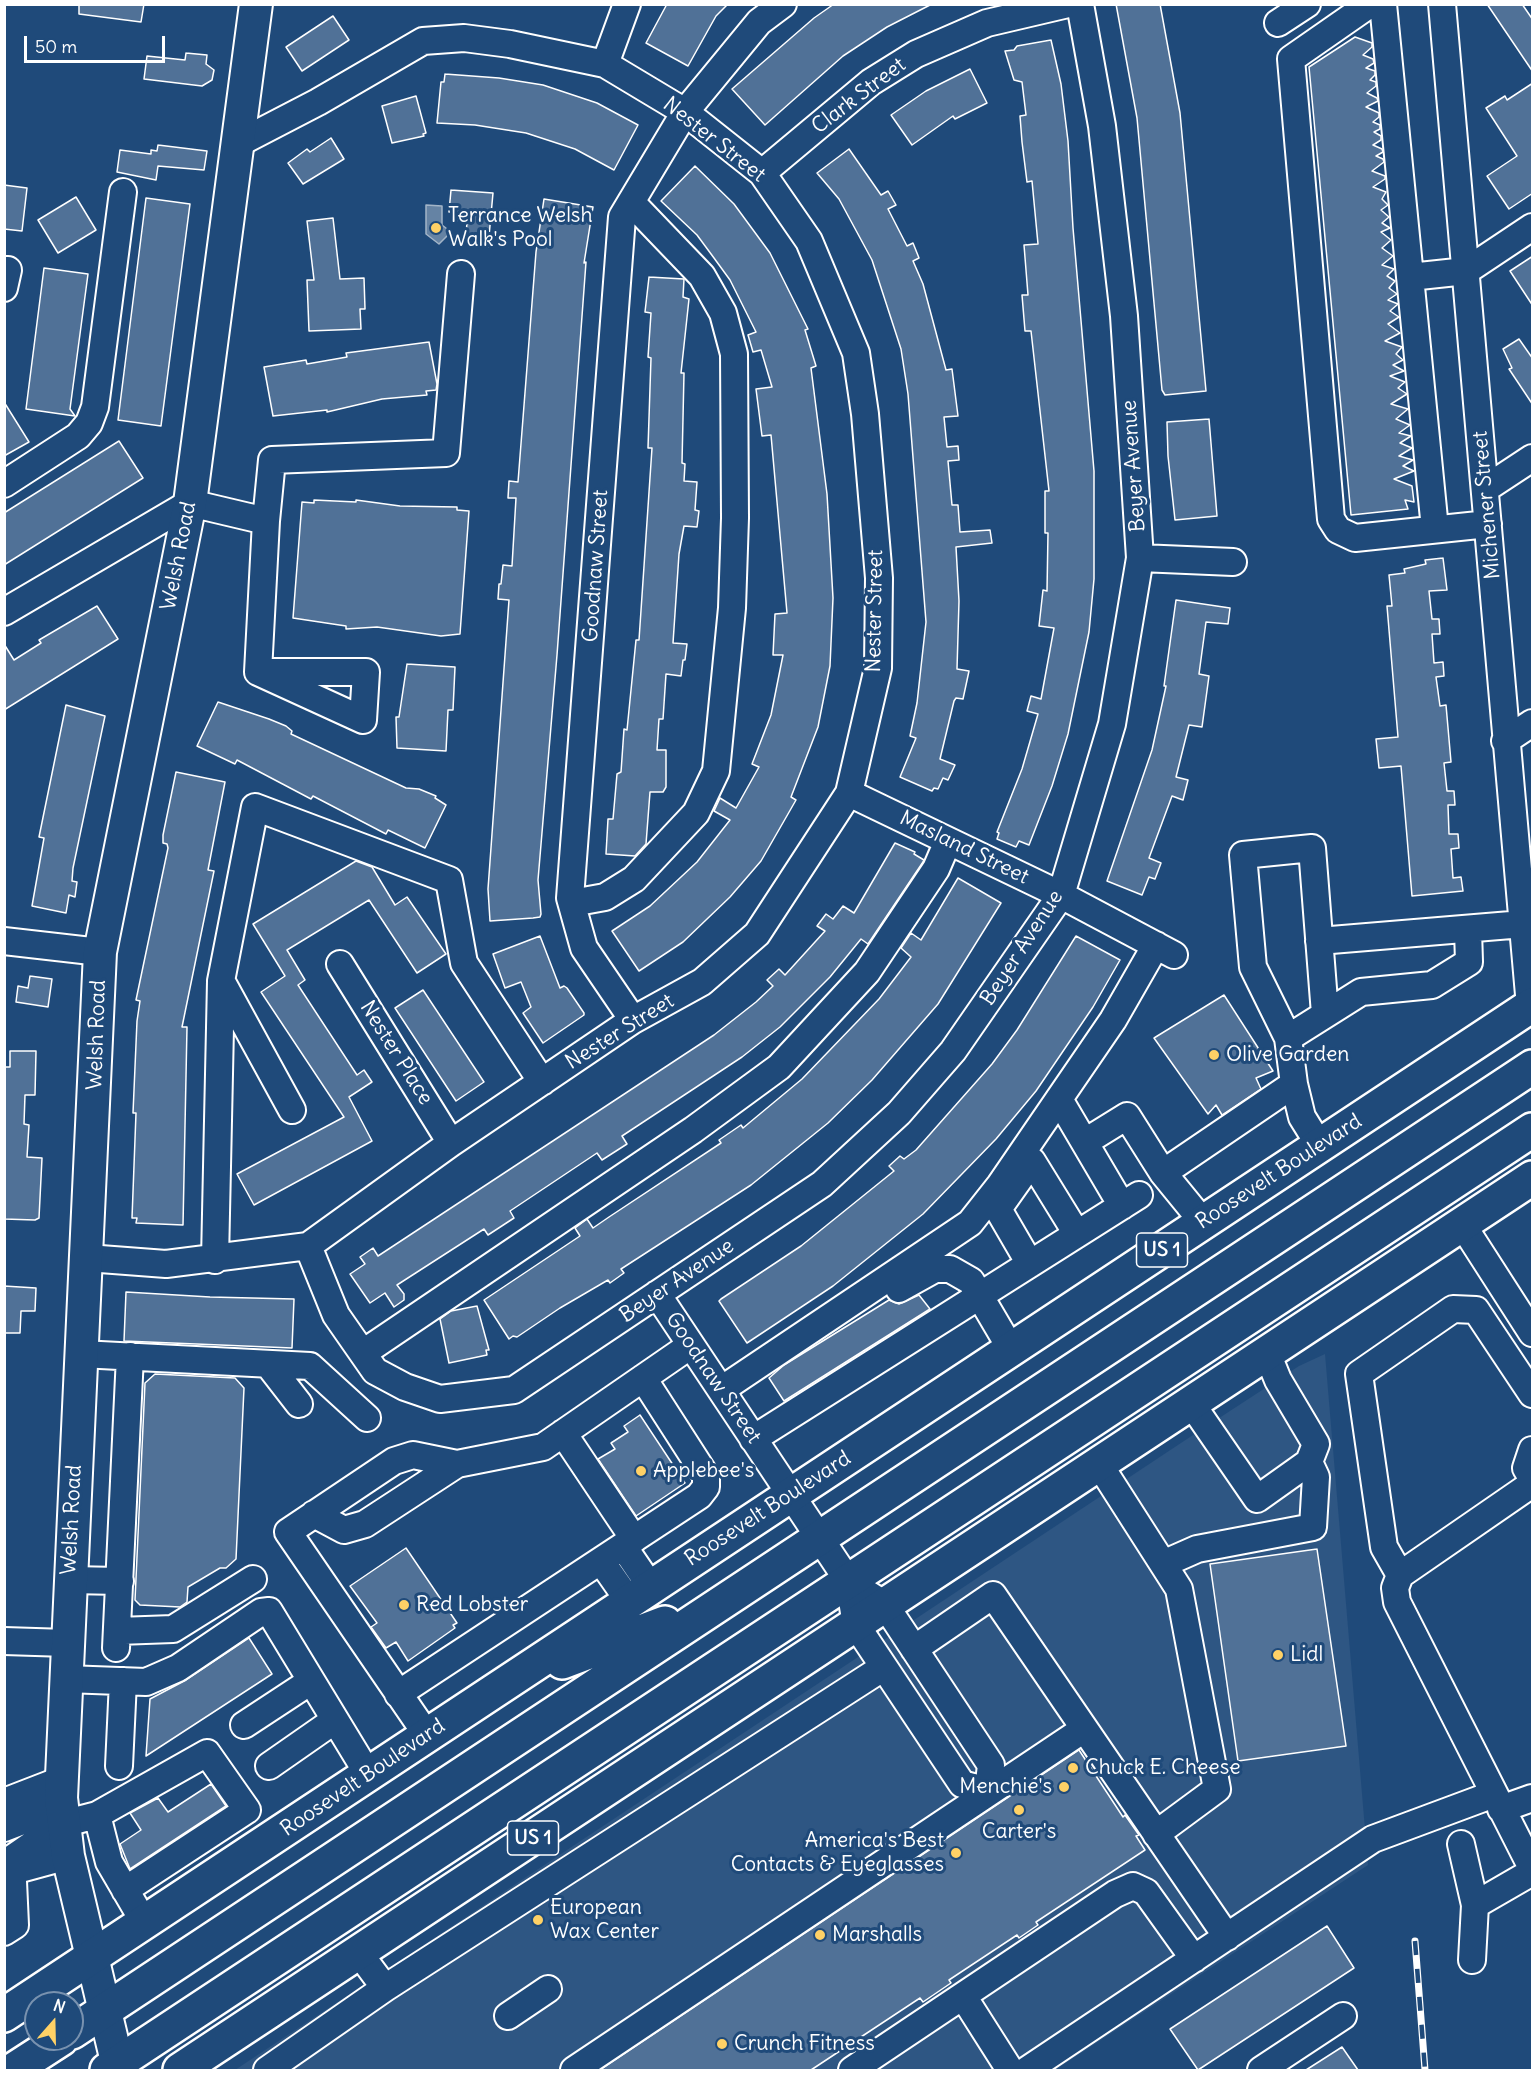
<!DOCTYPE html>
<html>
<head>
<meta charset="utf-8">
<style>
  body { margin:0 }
  #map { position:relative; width:1537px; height:2075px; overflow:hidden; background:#1f4a7a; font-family:Delius,sans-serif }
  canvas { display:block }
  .frame { position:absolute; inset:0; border:6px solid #fff; pointer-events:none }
  .north { position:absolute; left:24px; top:1991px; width:60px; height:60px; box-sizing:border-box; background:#1f4a7a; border:2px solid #7992af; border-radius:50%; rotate:20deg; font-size:16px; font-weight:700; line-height:24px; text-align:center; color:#fff }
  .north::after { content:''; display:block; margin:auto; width:21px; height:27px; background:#ffd166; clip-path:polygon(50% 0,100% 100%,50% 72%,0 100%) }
  .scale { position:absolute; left:24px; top:36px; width:141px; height:27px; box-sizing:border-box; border:3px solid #fff; border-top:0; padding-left:8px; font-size:18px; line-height:21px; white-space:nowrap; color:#fff; -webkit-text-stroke:4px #1f4a7a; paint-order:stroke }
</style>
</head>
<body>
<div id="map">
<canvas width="1537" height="2075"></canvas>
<div class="frame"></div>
<div class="north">N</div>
<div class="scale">50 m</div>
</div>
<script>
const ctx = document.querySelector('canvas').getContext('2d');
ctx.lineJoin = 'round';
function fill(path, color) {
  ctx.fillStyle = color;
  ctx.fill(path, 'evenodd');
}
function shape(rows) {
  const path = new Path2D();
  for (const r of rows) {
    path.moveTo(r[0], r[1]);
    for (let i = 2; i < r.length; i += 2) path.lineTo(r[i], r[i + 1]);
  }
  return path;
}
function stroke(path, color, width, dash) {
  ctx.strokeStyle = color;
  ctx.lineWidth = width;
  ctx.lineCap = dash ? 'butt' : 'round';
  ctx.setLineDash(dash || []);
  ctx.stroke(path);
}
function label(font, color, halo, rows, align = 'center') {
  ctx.font = font + ' Delius,sans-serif';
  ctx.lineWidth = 6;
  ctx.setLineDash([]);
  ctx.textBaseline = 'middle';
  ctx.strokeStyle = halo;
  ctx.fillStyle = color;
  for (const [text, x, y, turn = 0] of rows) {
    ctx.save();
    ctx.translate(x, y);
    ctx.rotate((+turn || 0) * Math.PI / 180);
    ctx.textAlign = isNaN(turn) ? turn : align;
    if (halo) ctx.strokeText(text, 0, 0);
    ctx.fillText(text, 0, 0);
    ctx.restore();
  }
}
const built = shape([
  [1325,1354,1368,1865,1055,2070,235,2070,1187,1439,1299,1366]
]);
const water = shape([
  [426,205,442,206,442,225,451,232,439,244,426,234,426,205]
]);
const building = shape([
  [79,4,144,4,141,22,79,14,79,4],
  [667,4,728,4,716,16,688,66,646,43,667,4],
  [834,4,932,4,887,27,843,56,765,125,732,89,814,18,834,4],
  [1116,4,1160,4,1180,113,1206,391,1165,395,1162,390,1137,118,1116,4],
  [1487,4,1522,4,1533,20,1533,72,1487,4],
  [333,16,349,40,302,71,286,47,333,16],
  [1355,37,1372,43,1372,47,1363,55,1373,59,1374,63,1366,68,1375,71,1375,75,1370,80,1376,82,1376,86,1367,93,1377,98,1378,101,1366,107,1379,113,1379,117,1373,122,1380,125,1380,129,1374,132,1381,136,1381,140,1373,145,1382,149,1383,152,1376,156,1383,159,1384,162,1372,171,1385,176,1385,179,1373,187,1386,192,1382,199,1388,205,1381,210,1389,217,1382,223,1390,228,1381,232,1391,240,1382,248,1393,256,1382,265,1394,269,1387,276,1395,281,1389,288,1397,294,1388,300,1398,304,1390,311,1399,317,1388,324,1400,333,1385,341,1402,347,1396,354,1403,360,1393,365,1404,371,1390,376,1405,382,1398,388,1407,394,1391,404,1408,409,1396,419,1410,425,1399,433,1411,436,1400,443,1412,448,1399,456,1413,460,1403,466,1414,471,1394,479,1412,486,1414,502,1405,500,1408,509,1351,515,1309,67,1355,37],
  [1051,40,1061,84,1068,141,1073,228,1094,471,1094,579,1089,632,1068,734,1052,786,1029,845,1019,841,1016,847,997,839,999,833,997,832,1022,769,1038,714,1027,711,1031,696,1041,699,1054,628,1039,626,1043,590,1047,591,1048,533,1045,533,1045,491,1049,491,1031,331,1025,331,1022,295,1028,295,1024,245,1038,244,1032,181,1027,182,1022,142,1020,116,1026,115,1022,82,1014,80,1005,51,1014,50,1017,46,1051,40],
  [186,53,207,55,206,64,214,70,212,80,202,86,144,79,147,56,185,60,186,53],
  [970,69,987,103,955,119,953,116,912,145,891,115,926,91,970,69],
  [445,74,499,78,543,85,597,103,638,125,614,170,575,149,526,133,475,125,437,123,441,82,444,82,445,74],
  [1533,83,1533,193,1509,209,1487,176,1517,156,1486,108,1505,96,1507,100,1533,83],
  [416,96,426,133,423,134,424,136,392,143,382,106,416,96],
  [331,138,344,159,303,184,288,163,307,149,310,152,331,138],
  [158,145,207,151,204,170,158,166,156,180,117,172,120,150,151,154,151,150,157,151,158,145],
  [849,149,881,195,888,191,896,205,888,209,907,246,913,243,919,258,913,261,923,284,946,370,952,369,958,416,944,417,947,447,958,446,959,460,948,461,952,505,958,505,960,532,990,530,992,543,956,547,959,601,957,669,969,671,963,699,956,698,954,701,940,759,955,765,948,780,943,778,938,789,934,788,932,791,900,777,916,738,910,736,917,703,926,622,908,394,901,349,872,260,839,199,817,173,849,149],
  [695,166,734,204,770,253,808,329,805,330,816,366,811,368,827,494,833,598,830,666,818,727,791,797,796,800,761,861,730,897,683,942,639,971,612,931,650,906,697,862,730,820,714,811,720,798,736,808,759,767,752,764,771,715,783,655,773,655,775,614,787,613,771,435,762,436,756,389,772,387,761,350,753,352,748,335,756,332,730,280,714,258,697,235,661,201,695,166],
  [4,185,27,188,22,231,4,229,4,185],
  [451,190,493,193,488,247,473,246,474,238,466,238,467,221,452,220,453,212,449,212,451,190],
  [76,197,96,230,58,253,38,220,76,197],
  [146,198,190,204,161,426,118,420,146,198],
  [544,199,593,207,584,263,586,262,557,655,538,880,541,914,540,917,533,918,490,921,488,889,509,600,498,599,499,584,501,584,503,565,512,566,516,498,508,498,509,481,518,482,536,252,544,199],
  [333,218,340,279,364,278,365,309,360,309,361,329,309,331,307,280,314,280,307,221,333,218],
  [1533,256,1533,306,1510,271,1533,256],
  [44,268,88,274,70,409,75,416,26,409,44,268],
  [649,277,684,279,683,297,689,299,681,373,684,373,682,463,685,464,684,481,697,482,695,510,699,511,697,527,684,526,679,554,673,643,687,644,685,660,683,660,681,676,666,674,663,719,659,719,657,750,666,750,666,787,663,792,650,792,646,844,635,856,606,854,608,819,613,819,617,774,621,772,624,729,627,730,636,640,639,640,652,448,648,448,651,358,648,357,651,313,645,312,649,277],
  [1519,339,1533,359,1533,405,1509,369,1512,368,1503,349,1519,339],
  [429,342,437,384,436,390,426,391,427,395,382,399,327,412,327,410,273,416,264,367,306,360,307,364,347,357,346,353,429,342],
  [4,402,29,442,4,456,4,402],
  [1209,419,1217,516,1175,520,1168,456,1167,422,1209,419],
  [119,441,143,478,4,565,4,513,119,441],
  [314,500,356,502,356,500,400,506,457,507,457,510,469,511,460,634,441,636,377,627,346,629,346,626,293,618,302,502,314,503,314,500],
  [1443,558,1447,590,1429,591,1432,619,1439,619,1440,634,1432,634,1434,663,1443,662,1444,676,1436,677,1440,706,1446,705,1451,762,1444,763,1447,791,1454,791,1455,805,1448,805,1449,834,1458,834,1459,848,1451,849,1453,878,1461,877,1463,891,1412,896,1401,766,1379,768,1376,739,1398,737,1387,606,1392,606,1389,575,1405,573,1404,569,1426,564,1425,560,1443,558],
  [1176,600,1230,608,1228,624,1206,622,1199,674,1209,676,1202,727,1189,725,1176,777,1188,780,1183,800,1172,796,1149,858,1161,863,1155,879,1149,877,1142,895,1107,881,1152,750,1166,686,1164,686,1176,600],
  [97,606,118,639,4,710,4,644,14,660,41,643,39,640,97,606],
  [407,664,455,667,453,710,448,710,446,751,397,748,396,717,399,717,407,664],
  [218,702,269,719,286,726,292,731,291,734,406,788,419,789,436,796,435,798,446,805,425,848,388,830,386,834,313,796,311,799,237,760,235,764,197,746,218,702],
  [66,705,105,716,73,868,72,881,77,882,75,897,69,895,66,913,32,906,44,838,39,837,66,705],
  [176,772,225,782,208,870,214,871,182,1027,187,1027,183,1225,136,1223,137,1218,132,1218,136,1113,133,1113,137,1021,140,1001,136,1000,168,848,167,844,163,843,163,835,176,772],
  [895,843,915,852,914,854,924,860,923,862,868,944,861,939,830,977,780,1027,742,1057,622,1136,627,1144,602,1160,597,1153,510,1211,514,1218,488,1235,484,1229,397,1285,404,1294,404,1300,394,1307,385,1293,370,1303,350,1274,365,1264,360,1257,373,1248,378,1256,714,1035,756,1002,773,986,767,980,779,969,785,975,825,931,817,926,826,914,833,919,843,906,854,913,895,843],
  [356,861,372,867,395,905,407,897,446,954,417,973,369,900,287,950,305,980,298,985,357,1075,364,1070,372,1082,349,1097,372,1141,254,1205,237,1174,344,1117,261,992,285,976,253,924,356,861],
  [958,878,1001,903,938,1004,872,1080,828,1123,751,1185,621,1269,624,1273,610,1283,608,1280,560,1308,517,1337,513,1336,509,1339,484,1300,580,1236,575,1228,587,1219,593,1228,609,1217,721,1143,719,1140,741,1125,743,1128,802,1079,879,999,911,957,901,948,911,933,921,940,958,878],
  [540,936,560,988,564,986,567,988,584,1013,584,1015,543,1043,523,1013,531,1007,521,982,505,988,493,954,540,936],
  [1076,936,1120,960,1093,1007,1036,1091,996,1139,923,1214,833,1286,747,1343,719,1301,721,1299,801,1246,894,1171,889,1166,900,1156,904,1159,916,1150,992,1064,1017,1030,1076,936],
  [30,976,52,979,48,1007,16,1002,18,986,28,988,30,976],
  [423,990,484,1082,456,1101,395,1008,423,990],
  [1224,995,1273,1071,1256,1078,1261,1089,1222,1115,1216,1105,1208,1114,1154,1038,1224,995],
  [10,1051,36,1051,35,1095,25,1095,24,1124,29,1125,27,1157,42,1158,39,1218,35,1220,4,1219,4,1067,10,1067,10,1051],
  [4,1286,36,1288,35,1311,21,1311,20,1333,4,1333,4,1286],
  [126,1292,210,1297,294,1299,292,1348,124,1341,126,1292],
  [919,1295,930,1309,784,1401,769,1378,784,1365,889,1300,899,1304,919,1295],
  [477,1306,489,1350,486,1350,487,1355,449,1363,440,1319,451,1311,477,1306],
  [155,1374,235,1378,244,1388,236,1559,226,1568,220,1568,188,1587,187,1602,180,1607,140,1605,135,1600,145,1383,155,1374],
  [640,1415,685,1483,636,1516,598,1459,615,1449,611,1443,628,1432,624,1426,640,1415],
  [406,1548,457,1623,453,1625,455,1628,408,1661,396,1642,386,1648,371,1627,377,1623,350,1586,406,1548],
  [1317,1549,1346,1746,1238,1761,1210,1564,1317,1549],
  [249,1638,272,1674,146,1756,150,1699,186,1680,249,1638],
  [1079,1750,1123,1817,1125,1815,1139,1835,1136,1836,1145,1850,1036,1922,1038,1925,1019,1938,1017,1935,949,1980,951,1983,923,2002,920,1998,811,2070,600,2070,1079,1750],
  [211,1784,226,1806,130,1869,120,1844,141,1830,130,1813,158,1798,168,1812,211,1784],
  [1327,1926,1354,1968,1198,2070,1170,2029,1327,1926],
  [1342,2047,1358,2070,1306,2070,1342,2047]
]);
const minor = shape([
  [1370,4,1291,59,1331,519,1338,530,1355,538,1488,524],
  [1383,4,1435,529],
  [1442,4,1530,1006],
  [1278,23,1307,4],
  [605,64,627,4],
  [762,173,871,82,916,54,987,23,1068,4],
  [4,270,8,270,4,288],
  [1410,277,1466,271,1532,227],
  [4,484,78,436,89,423,95,407,123,192],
  [1485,489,1532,458],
  [1140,558,1233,562],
  [4,612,190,503,266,521,272,460,446,453,461,274],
  [258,672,366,672,363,720,258,672,266,521],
  [1505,741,1532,723],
  [849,793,1061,895,1174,955],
  [572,903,605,897,634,879,696,813,716,771,732,608,735,518,734,354,723,313,702,276,631,202],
  [4,941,100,952],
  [1319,941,1523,924],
  [340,964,451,1143],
  [223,984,292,1110],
  [633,1020,584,948,570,898,622,217,685,112,759,22,783,4],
  [1288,1038,1361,992,1432,985,1469,962,1468,930],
  [1059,1099,1122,1206],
  [1085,1142,1127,1116,1163,1173,1203,1222],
  [1320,1146,1302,1117,1294,1084,1288,1038,1253,967,1243,855,1312,848,1325,1014],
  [1163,1173,1294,1084],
  [1462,1224,1532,1333],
  [308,1246,336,1315,375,1371,405,1387,440,1399,514,1390,822,1184,899,1113,953,1051,1061,895,1112,724,1140,558,1124,316,1102,126,1080,4],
  [87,1258,166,1264,308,1246,451,1143,633,1020,702,982,757,934,849,793,878,668,879,578,865,414,856,353,809,241,762,173,685,112,605,64,510,44,464,38,423,41,318,102,239,143],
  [215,1260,221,981,255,807,449,880,464,963,542,1082],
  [1030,1264,998,1209,1032,1161,1077,1234],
  [899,1289,935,1269,950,1269,971,1281,1011,1349],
  [657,1294,849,1582,885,1605,897,1623,991,1765,988,1791,962,1784,856,1625,849,1582],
  [363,1353,693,1130,779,1067,867,972,936,869,948,841],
  [81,1354,310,1366,367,1418],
  [268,1364,299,1404],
  [721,1390,970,1223,1000,1185,1113,1020,1156,945],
  [1191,1403,1257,1499,1309,1462,1316,1444,1278,1380,1267,1353],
  [563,1433,634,1539],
  [753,1439,1139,1195],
  [1532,1450,1526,1468,1532,1478],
  [1099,1464,1179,1589,1217,1789,1156,1834],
  [1532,1484,1400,1575,1395,1588,1397,1602,1532,1868],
  [314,1514,344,1530,365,1524,457,1464],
  [623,1546,651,1587],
  [601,1561,629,1601],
  [1163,1564,1197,1549,1313,1527,1316,1477,1309,1462],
  [1400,1575,1384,1547,1359,1374,1453,1309,1476,1310,1532,1394],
  [70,1580,120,1581],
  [118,1631,173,1629,253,1579],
  [4,1641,67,1643],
  [116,1648,130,1356],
  [914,1649,993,1595,1227,1937],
  [66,1679,146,1682,178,1668,261,1612,269,1611,368,1774],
  [398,1694,699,1496,706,1487,706,1476,643,1378],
  [244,1725,311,1681],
  [427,1735,288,1532,394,1461,413,1455,457,1464,543,1447,691,1345],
  [119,1766,123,1681],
  [269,1766,335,1720],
  [4,1802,61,1780],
  [1501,1809,1532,1798],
  [97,1815,109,1862,144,1922],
  [4,1828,61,1806],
  [1461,1844,1475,1905],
  [4,1864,62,1824,97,1815,207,1753,247,1810,125,1890],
  [13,1871,68,1856],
  [4,1932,15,1925,12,1859],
  [359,1953,385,1988],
  [1472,1960,1475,1905,1532,1872],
  [963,1996,1010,2070],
  [508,2016,548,1989],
  [267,2070,385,1988,884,1667],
  [574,2070,1084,1729],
  [852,2070,1115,1894,1133,1886,1146,1892,1194,1959],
  [1027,2070,1373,1839,1494,1794],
  [1261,2070,1343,2016]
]);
const major = shape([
  [119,2070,68,1856,61,1798,100,952,190,503,256,4]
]);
const highway = shape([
  [562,1662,665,1623],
  [4,2015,1532,1005],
  [72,2032,1532,1067],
  [13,2070,61,2039],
  [107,2070,1532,1130],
  [180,2070,1532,1178]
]);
const rail = shape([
  [1415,1941,1425,2070]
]);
const markers = [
  [436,228,6,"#ffd166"],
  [1214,1055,6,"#ffd166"],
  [641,1471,6,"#ffd166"],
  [404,1605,6,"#ffd166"],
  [1278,1655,6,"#ffd166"],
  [1073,1768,6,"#ffd166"],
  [1064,1787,6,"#ffd166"],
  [1019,1810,6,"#ffd166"],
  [956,1853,6,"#ffd166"],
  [538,1920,6,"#ffd166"],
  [820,1935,6,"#ffd166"],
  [722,2044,6,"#ffd166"]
];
const shields = [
  [1162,1250,51],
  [533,1838,51]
];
const shieldNames = [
  ["US 1",1162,1250],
  ["US 1",533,1838]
];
const streetNames = [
  ["Clark Street",859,96,-37],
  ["Nester Street",714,140,38],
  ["Beyer Avenue",1134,466,-94],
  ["Michener Street",1487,505,-95],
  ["Welsh Road",179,556,-79],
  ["Goodnaw Street",596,566,-86],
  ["Nester Street",875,611,-89],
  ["Masland Street",964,848,26],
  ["Beyer Avenue",1022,948,-57],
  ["Nester Street",620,1032,-32],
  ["Welsh Road",97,1035,-88],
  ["Nester Place",396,1053,58],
  ["Roosevelt Boulevard",1279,1172,-33],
  ["Beyer Avenue",677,1281,-34],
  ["Goodnaw Street",713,1378,56],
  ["Roosevelt Boulevard",768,1509,-33],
  ["Welsh Road",72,1520,-87],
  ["Roosevelt Boulevard",363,1778,-34]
];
const poiNames = [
  ["Terrance Welsh",448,216],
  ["Walk's Pool",448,240],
  ["Olive Garden",1226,1055],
  ["Applebee's",653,1471],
  ["Red Lobster",416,1605],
  ["Lidl",1290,1655],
  ["Chuck E. Cheese",1085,1768],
  ["Menchie's",1052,1787,"right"],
  ["Carter's",1019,1832,"center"],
  ["America's Best",944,1841,"right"],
  ["Contacts & Eyeglasses",944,1865,"right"],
  ["European",550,1908],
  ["Wax Center",550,1932],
  ["Marshalls",832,1935],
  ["Crunch Fitness",734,2044]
];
fill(built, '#2e5683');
fill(water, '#6583a4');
stroke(water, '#a3b5c8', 1.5);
fill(building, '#507197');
stroke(building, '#fff', 1.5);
stroke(minor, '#fff', 30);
stroke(major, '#fff', 36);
stroke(highway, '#fff', 38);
stroke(minor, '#1f4a7a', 26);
stroke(major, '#1f4a7a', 32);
stroke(highway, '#1f4a7a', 33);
stroke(rail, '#fff', 7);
stroke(rail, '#1f4a7a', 4.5, [14]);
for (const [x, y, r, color] of markers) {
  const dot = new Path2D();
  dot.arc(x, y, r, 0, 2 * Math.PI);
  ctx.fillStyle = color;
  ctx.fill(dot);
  stroke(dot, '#1f4a7a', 2);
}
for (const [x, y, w] of shields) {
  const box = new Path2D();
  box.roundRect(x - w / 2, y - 17, w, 34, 4.5);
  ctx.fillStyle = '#1f4a7a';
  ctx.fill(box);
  stroke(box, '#fff', 1.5);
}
label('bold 20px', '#fff', null, shieldNames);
label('21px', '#fff', '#1f4a7a', streetNames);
label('21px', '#fff', '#1f4a7a', poiNames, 'left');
</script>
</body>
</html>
